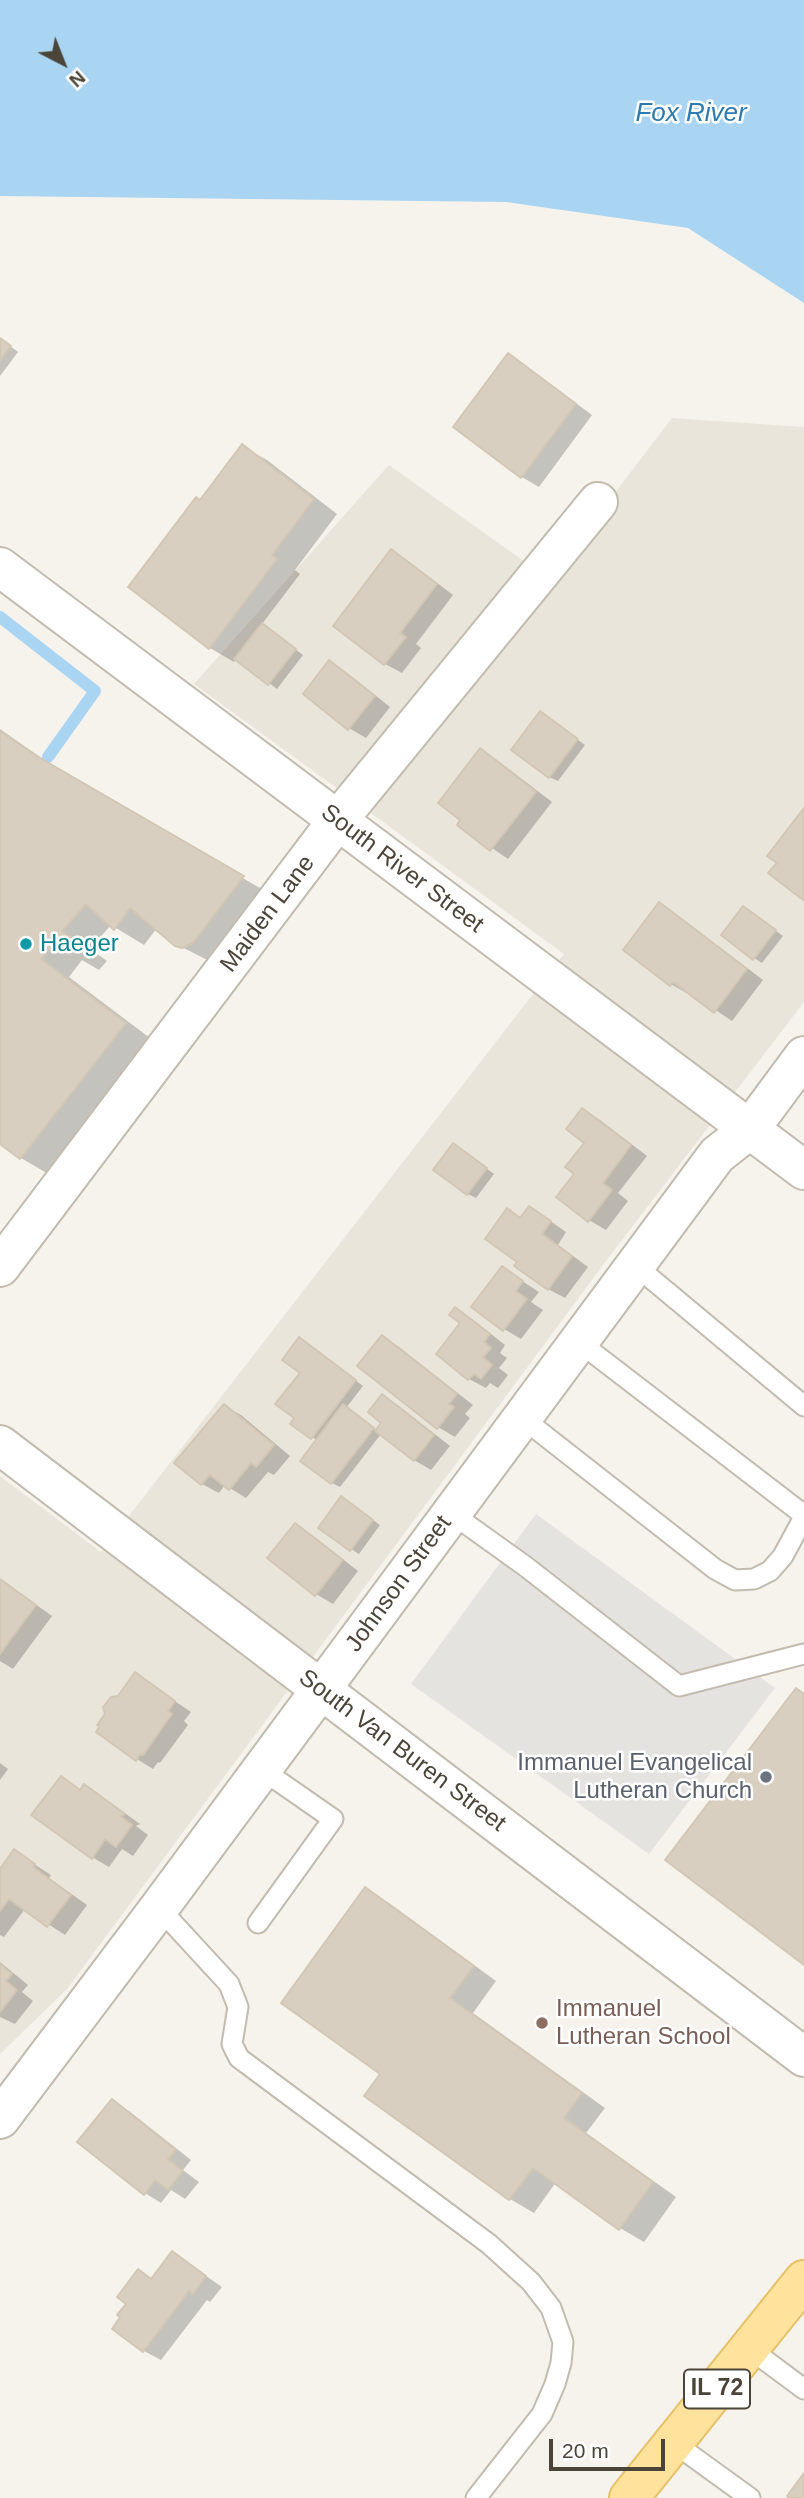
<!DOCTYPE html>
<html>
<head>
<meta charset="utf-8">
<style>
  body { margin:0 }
  #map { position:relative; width:804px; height:2498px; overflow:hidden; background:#f6f3ec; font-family:Arial,sans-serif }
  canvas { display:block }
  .north { position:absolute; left:28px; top:28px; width:70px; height:70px; -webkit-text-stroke:5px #fff; paint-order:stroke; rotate:138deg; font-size:19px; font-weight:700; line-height:28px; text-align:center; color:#4b4439 }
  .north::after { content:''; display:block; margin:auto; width:24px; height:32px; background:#4b4439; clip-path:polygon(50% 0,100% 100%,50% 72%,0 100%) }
  .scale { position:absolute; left:549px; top:2439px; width:116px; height:32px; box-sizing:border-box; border:4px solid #4b4439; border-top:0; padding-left:9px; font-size:21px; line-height:24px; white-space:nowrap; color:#4b4439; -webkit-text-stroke:5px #fff; paint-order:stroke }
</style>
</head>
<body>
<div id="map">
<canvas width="804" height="2498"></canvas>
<div class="north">N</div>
<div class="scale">20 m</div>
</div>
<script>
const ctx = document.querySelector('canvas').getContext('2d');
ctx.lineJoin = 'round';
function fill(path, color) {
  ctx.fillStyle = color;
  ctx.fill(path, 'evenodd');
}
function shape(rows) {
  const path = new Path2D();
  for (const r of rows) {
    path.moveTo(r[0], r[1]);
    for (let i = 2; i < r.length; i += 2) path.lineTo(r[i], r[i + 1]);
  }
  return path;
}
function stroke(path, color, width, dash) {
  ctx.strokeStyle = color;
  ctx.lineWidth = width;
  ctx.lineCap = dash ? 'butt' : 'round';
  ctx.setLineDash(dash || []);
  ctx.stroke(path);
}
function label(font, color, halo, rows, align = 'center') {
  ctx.font = font + ' Arial,sans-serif';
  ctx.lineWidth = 5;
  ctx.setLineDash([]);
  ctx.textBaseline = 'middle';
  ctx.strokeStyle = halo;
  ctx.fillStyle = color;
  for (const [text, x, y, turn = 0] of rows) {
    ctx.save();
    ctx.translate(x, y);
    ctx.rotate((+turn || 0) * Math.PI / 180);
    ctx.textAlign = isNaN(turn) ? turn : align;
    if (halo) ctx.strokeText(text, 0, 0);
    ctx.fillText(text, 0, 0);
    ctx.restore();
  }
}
const residential = shape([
  [672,418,804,427,804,1002,606,1261,67,1989,0,2054,0,1476,101,1552,564,954,194,684,389,465,549,579]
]);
const parking = shape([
  [536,1514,775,1688,649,1854,411,1684]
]);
const water = shape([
  [0,0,804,0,804,303,688,228,506,202,0,196]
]);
const shadow = shape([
  [0,338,18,352,0,376],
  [509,355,525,365,592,415,539,487,522,477,455,427],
  [243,447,267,460,337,514,295,570,300,574,262,624,303,655,277,689,236,658,234,662,210,648,130,587],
  [391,551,408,561,453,595,416,644,421,648,402,673,385,664,335,626],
  [330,663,346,672,390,707,366,738,349,728],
  [548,718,585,745,558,781,549,777],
  [0,729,70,778,272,895,213,963,176,944,157,928,144,945,111,925,90,949,107,961,99,970,82,960,69,977,154,1041,50,1175,21,1158,0,1141],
  [481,751,497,760,552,802,508,859,459,825],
  [660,904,676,914,763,980,732,1021,689,992,688,994,671,984,626,950],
  [752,913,783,936,762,963,754,958],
  [583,1110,600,1120,647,1156,618,1193,628,1201,606,1230,589,1220],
  [461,1150,494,1174,476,1198,468,1194],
  [507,1210,522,1218,546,1218,566,1232,558,1245,588,1267,565,1298,548,1289,520,1262],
  [502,1268,539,1292,531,1302,543,1310,521,1339,504,1329],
  [455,1309,472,1319,505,1345,500,1353,507,1358,499,1368,508,1375,498,1388,490,1383,486,1388,469,1379,438,1353,462,1323],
  [383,1337,399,1347,473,1405,465,1414,470,1418,455,1437,438,1427,360,1365],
  [307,1344,363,1386,346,1408,377,1431,384,1422,383,1396,399,1406,450,1446,431,1470,414,1460,381,1434,340,1487,332,1483,318,1441,293,1423,296,1418],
  [224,1406,241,1415,290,1456,274,1475,268,1472,246,1498,225,1485,219,1493,202,1484],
  [350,1503,380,1525,359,1554,351,1549],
  [295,1525,312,1535,358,1571,333,1604,316,1594],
  [0,1579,52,1616,13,1669,0,1661],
  [136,1675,191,1712,184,1721,188,1725,160,1763,158,1762,153,1769,137,1759],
  [0,1763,8,1769,0,1780],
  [61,1778,81,1790,84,1786,101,1796,140,1824,136,1826,148,1835,133,1856,122,1849,109,1867,92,1857],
  [15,1852,51,1875,49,1878,87,1905,65,1935,25,1909,4,1937,0,1935,0,1872],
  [365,1889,389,1903,496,1981,473,2013,605,2108,586,2133,676,2197,644,2242,620,2228,556,2182,534,2213,510,2199,367,2095,382,2074],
  [0,1962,28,1985,22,1992,33,2001,15,2024,0,2017],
  [112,2101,129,2111,191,2160,183,2170,199,2182,185,2199,171,2190,161,2203,145,2193],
  [173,2253,222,2287,210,2302,207,2300,161,2360,144,2351,123,2317,139,2271,153,2279]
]);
const stream = shape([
  [0,617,95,691,48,757]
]);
const building = shape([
  [0,338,11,346,0,360,0,338],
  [508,353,576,404,521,478,453,427,508,353],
  [242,444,314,499,272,555,277,559,209,649,128,587,196,497,200,500,242,444],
  [391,549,437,584,400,633,406,637,384,665,333,626,391,549],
  [262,623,296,649,268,685,234,659,262,623],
  [329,660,375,696,348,730,303,694,329,660],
  [540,711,578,739,549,778,511,750,540,711],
  [0,731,40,758,244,876,193,943,182,948,175,946,130,908,114,930,86,904,62,931,79,943,69,954,53,943,41,959,126,1023,20,1159,0,1144,0,731],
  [480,748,536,792,490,851,457,825,460,820,438,803,480,748],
  [804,808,804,899,803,900,768,873,777,863,767,856,804,808],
  [659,902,747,969,714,1013,673,982,670,986,623,950,659,902],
  [743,906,776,930,753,960,721,935,743,906],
  [582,1108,631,1145,603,1183,612,1190,588,1222,556,1197,574,1174,565,1167,584,1143,566,1129,582,1108],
  [453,1143,487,1168,467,1195,433,1170,453,1143],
  [529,1206,551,1221,542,1234,572,1256,548,1290,514,1266,517,1262,485,1239,507,1208,520,1218,529,1206],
  [502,1266,523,1281,516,1291,527,1299,503,1331,471,1307,502,1266],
  [455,1307,490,1334,484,1342,491,1348,483,1357,492,1365,481,1379,474,1374,468,1380,436,1354,460,1323,449,1315,455,1307],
  [382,1335,457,1394,449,1404,454,1407,437,1429,357,1366,382,1335],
  [299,1337,356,1380,311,1439,290,1424,294,1418,275,1404,300,1373,282,1360,299,1337],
  [382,1394,434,1435,414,1461,375,1431,381,1423,368,1412,382,1394],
  [224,1404,274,1445,256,1467,251,1463,229,1490,210,1475,201,1485,174,1463,224,1404],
  [343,1404,374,1428,331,1484,300,1461,343,1404],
  [341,1496,373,1520,350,1551,318,1528,341,1496],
  [295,1523,343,1560,315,1596,267,1558,295,1523],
  [0,1579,36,1605,0,1654,0,1579],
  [135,1672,175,1701,168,1711,172,1714,143,1755,140,1754,136,1761,96,1732,100,1726,97,1725,105,1714,103,1707,111,1697,118,1696,135,1672],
  [796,1688,804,1694,804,1965,665,1860,796,1688],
  [61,1776,80,1790,84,1784,125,1814,121,1816,132,1825,116,1847,105,1839,92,1859,31,1815,61,1776],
  [14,1849,35,1864,33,1867,71,1895,47,1927,9,1899,0,1911,0,1869,14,1849],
  [365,1887,474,1966,450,1998,582,2093,564,2118,653,2182,619,2230,533,2168,509,2200,364,2096,380,2074,281,2003,365,1887],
  [0,1964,12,1974,6,1981,17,1990,0,2012,0,1964],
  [112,2099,176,2150,168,2159,183,2171,168,2190,155,2180,144,2195,77,2142,112,2099],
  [172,2251,206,2276,193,2294,189,2291,143,2352,112,2329,120,2317,117,2315,126,2304,117,2297,138,2269,151,2279,172,2251],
  [804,2473,804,2498,790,2498,787,2496,804,2473]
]);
const service = shape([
  [636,1266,804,1406],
  [579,1342,804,1515],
  [521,1417,715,1569,735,1580,754,1579,770,1571,783,1556,804,1517],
  [451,1513,525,1566,679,1686,804,1654],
  [159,1908,229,1984,238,2007,232,2044,239,2058,489,2244,531,2282,551,2308,563,2342,561,2363,555,2384,542,2414,476,2498],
  [258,1923,333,1819,261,1769],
  [750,2349,804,2389],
  [674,2443,750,2498]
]);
const minor = shape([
  [0,1267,337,821,598,502],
  [0,2119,159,1908,717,1155,750,1129,804,1056]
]);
const tertiary = shape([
  [0,567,804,1170],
  [0,1445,804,2057]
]);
const primary = shape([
  [629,2498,804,2280]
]);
const markers = [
  [26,944,7,"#0f9aa8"],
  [766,1777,7,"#6b7280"],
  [542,2023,7,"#8d6e63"]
];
const shields = [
  [717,2389,66]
];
const shieldNames = [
  ["IL 72",717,2389]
];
const streetNames = [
  ["South River Street",402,869,37],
  ["Maiden Lane",268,914,-53],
  ["Johnson Street",399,1584,-54],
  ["South Van Buren Street",402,1751,37]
];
const cultureNames = [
  ["Haeger",40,944]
];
const worshipNames = [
  ["Immanuel Evangelical",752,1763],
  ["Lutheran Church",752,1791]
];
const educationNames = [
  ["Immanuel",556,2009],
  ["Lutheran School",556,2037]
];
const waterNames = [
  ["Fox River",691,114]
];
fill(residential, '#eae5da');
fill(parking, '#e5e3e0');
fill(water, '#a9d4f2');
fill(shadow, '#0003');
stroke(stream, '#a9d4f2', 12);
fill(building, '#d8cfc1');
stroke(building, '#d3c7b4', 2);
stroke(service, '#c2bbae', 23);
stroke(minor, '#c2bbae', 42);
stroke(tertiary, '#c2bbae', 42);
stroke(primary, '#e6c16a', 42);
stroke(service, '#fff', 19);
stroke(minor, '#fff', 38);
stroke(tertiary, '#fff', 38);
stroke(primary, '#ffe39c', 38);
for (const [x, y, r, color] of markers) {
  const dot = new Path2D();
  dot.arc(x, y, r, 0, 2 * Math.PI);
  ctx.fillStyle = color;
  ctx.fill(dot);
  stroke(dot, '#fff', 2.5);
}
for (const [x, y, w] of shields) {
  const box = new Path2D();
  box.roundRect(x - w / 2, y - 19.5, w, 39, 5);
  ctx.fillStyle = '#fff';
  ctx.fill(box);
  stroke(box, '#4b4439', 2);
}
label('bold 23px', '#4b4439', null, shieldNames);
label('24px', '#4b4439', '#fff', streetNames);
label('24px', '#0d838f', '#fff', cultureNames, 'left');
label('24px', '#5b616d', '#fff', worshipNames, 'right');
label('24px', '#785e54', '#fff', educationNames, 'left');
label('italic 26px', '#2e7ab2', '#fff', waterNames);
</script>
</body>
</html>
